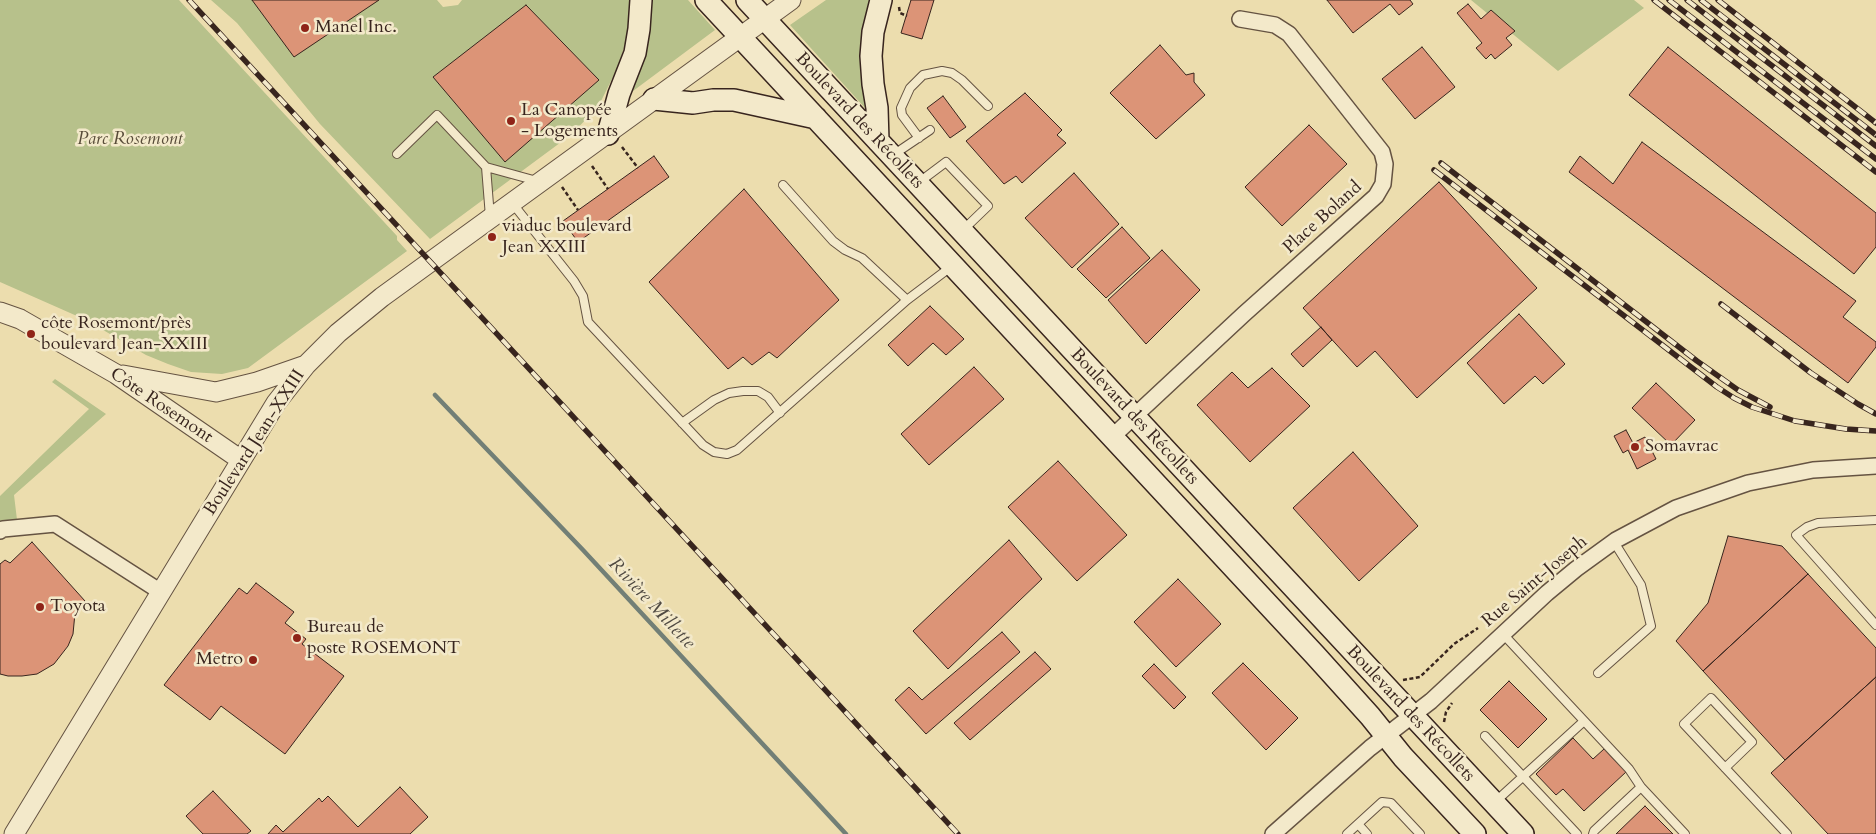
<!DOCTYPE html>
<html>
<head>
<meta charset="utf-8">
<style>
  body { margin:0 }
  canvas { display:block; background:#ecddae }
</style>
</head>
<body>
<canvas width="1876" height="834"></canvas>
<script>
const ctx = document.querySelector('canvas').getContext('2d');
ctx.lineJoin = 'round';
function fill(path, color) {
  ctx.fillStyle = color;
  ctx.fill(path, 'evenodd');
}
function shape(rows) {
  const path = new Path2D();
  for (const r of rows) {
    path.moveTo(r[0], r[1]);
    for (let i = 2; i < r.length; i += 2) path.lineTo(r[i], r[i + 1]);
  }
  return path;
}
function stroke(path, color, width, dash) {
  ctx.strokeStyle = color;
  ctx.lineWidth = width;
  ctx.lineCap = dash ? 'butt' : 'round';
  ctx.setLineDash(dash || []);
  ctx.stroke(path);
}
function label(font, color, halo, rows, align = 'center') {
  ctx.font = font + ' Cardo,serif';
  ctx.lineWidth = 5;
  ctx.setLineDash([]);
  ctx.textBaseline = 'middle';
  ctx.strokeStyle = halo;
  ctx.fillStyle = color;
  for (const [text, x, y, turn = 0] of rows) {
    ctx.save();
    ctx.translate(x, y);
    ctx.rotate((+turn || 0) * Math.PI / 180);
    ctx.textAlign = isNaN(turn) ? turn : align;
    if (halo) ctx.strokeText(text, 0, 0);
    ctx.fillText(text, 0, 0);
    ctx.restore();
  }
}
const green = shape([
  [0,0,179,0,397,236,397,240,407,251,248,368,222,374,191,372,168,364,146,355,86,320,0,282],
  [211,0,437,0,443,7,458,5,462,0,630,0,630,3,629,33,617,69,601,101,590,115,572,134,430,239,320,124,237,23],
  [652,0,688,0,715,30,629,94,645,51],
  [826,0,872,0,862,35,865,108,790,25],
  [1471,0,1634,0,1644,8,1558,71],
  [55,379,106,414,14,495,18,528,0,531,0,496,89,409,52,382]
]);
const stream = shape([
  [435,395,583,550,846,834]
]);
const building = shape([
  [252,0,379,0,294,57,252,0],
  [911,0,934,0,922,39,901,33,911,0],
  [1327,0,1410,0,1413,4,1399,15,1390,4,1353,33,1327,0],
  [1468,4,1481,19,1491,10,1515,31,1506,38,1512,45,1495,59,1491,54,1486,59,1476,48,1482,43,1457,13,1468,4],
  [526,5,599,80,505,162,433,77,526,5],
  [1160,45,1186,75,1194,73,1194,82,1205,95,1156,139,1110,93,1160,45],
  [1422,47,1455,87,1415,119,1382,79,1422,47],
  [1668,47,1876,213,1876,247,1854,274,1629,95,1668,47],
  [1025,93,1062,130,1057,135,1066,143,1022,183,1016,176,1004,184,966,141,1025,93],
  [943,96,966,127,950,138,927,108,943,96],
  [1309,125,1347,164,1282,226,1245,187,1309,125],
  [1642,142,1856,301,1843,317,1876,342,1876,347,1848,383,1569,172,1580,156,1613,184,1642,142],
  [654,156,669,177,578,242,563,221,654,156],
  [1074,173,1119,224,1072,268,1025,218,1074,173],
  [1439,182,1537,288,1417,398,1375,351,1357,367,1303,308,1439,182],
  [744,189,839,300,777,358,769,352,752,365,743,357,728,369,649,282,744,189],
  [1122,227,1150,258,1106,298,1077,269,1122,227],
  [1162,250,1200,290,1146,344,1108,300,1162,250],
  [930,306,964,339,946,355,933,343,908,366,888,345,930,306],
  [1519,314,1565,364,1543,384,1535,376,1504,404,1467,363,1519,314],
  [1321,327,1332,340,1303,367,1291,354,1321,327],
  [974,367,1004,399,929,465,901,434,974,367],
  [1272,368,1310,406,1250,462,1197,405,1232,372,1248,388,1272,368],
  [1656,383,1695,420,1671,445,1632,408,1656,383],
  [1626,430,1633,443,1645,437,1656,459,1637,469,1628,450,1623,453,1614,436,1626,430],
  [1353,452,1418,526,1359,581,1293,508,1353,452],
  [1058,461,1127,535,1077,581,1008,507,1058,461],
  [1728,536,1782,546,1808,574,1703,671,1676,641,1708,603,1728,536],
  [1009,540,1042,579,948,669,913,631,1009,540],
  [32,542,85,601,75,613,73,634,68,646,54,664,37,674,22,676,8,676,0,674,0,564,5,560,10,563,32,542],
  [1808,574,1876,648,1876,677,1785,760,1703,671,1808,574],
  [1178,579,1221,624,1176,667,1134,622,1178,579],
  [256,583,294,612,285,623,306,639,302,644,344,676,285,754,221,706,210,720,164,685,239,588,247,594,256,583],
  [1002,632,1020,652,926,734,895,700,909,687,922,700,1002,632],
  [1035,652,1051,669,970,740,954,723,1035,652],
  [1243,663,1298,718,1266,750,1212,693,1243,663],
  [1154,664,1186,697,1174,709,1142,676,1154,664],
  [1876,677,1876,834,1828,834,1771,773,1876,677],
  [1509,681,1547,719,1518,748,1480,710,1509,681],
  [1573,738,1593,759,1604,749,1626,772,1584,811,1563,789,1556,795,1536,774,1573,738],
  [400,787,428,817,410,834,268,834,276,825,283,832,319,798,322,802,328,796,358,827,400,787],
  [213,791,251,831,247,834,203,834,186,816,213,791],
  [1645,806,1673,834,1616,834,1645,806]
]);
const path = shape([
  [899,7,900,13,907,16],
  [622,147,638,168],
  [592,166,608,189],
  [562,187,578,210],
  [1403,680,1420,677,1454,644,1478,628],
  [1444,722,1446,712,1452,703]
]);
const service = shape([
  [919,138,902,115,901,108,910,88,923,75,942,71,952,73,962,80,988,106],
  [397,154,437,115,486,167,537,181],
  [893,155,930,130],
  [486,167,490,217],
  [918,183,946,162,988,206,963,230],
  [783,185,833,241,845,250,862,258,907,300],
  [513,204,574,281,583,296,588,322,703,445,714,452,727,454,737,450,907,300,952,266],
  [682,423,714,400,729,393,743,391,758,391,768,397,780,413],
  [1876,520,1818,523,1807,527,1796,535,1876,625],
  [1502,633,1629,769,1641,787],
  [1598,673,1651,626,1641,585,1614,542],
  [1485,736,1577,834],
  [1725,768,1752,742,1711,698,1684,724,1787,834],
  [1495,802,1584,721],
  [1358,824,1367,834],
  [1347,834,1382,802,1391,803,1420,834],
  [1593,834,1594,831,1641,787,1685,834]
]);
const minor = shape([
  [1112,437,1244,314,1376,196,1383,184,1385,164,1382,152,1289,34,1275,25,1240,19],
  [0,531,3,529,55,524,161,592],
  [1273,834,1370,748,1431,701,1547,593,1576,569,1616,540,1676,508,1748,483,1813,470,1876,466]
]);
const tertiary = shape([
  [0,312,20,319,116,374,241,460],
  [123,375,216,392,257,382,306,365],
  [14,834,276,403,306,365,338,333,382,297,791,0]
]);
const secondary = shape([
  [706,0,1315,655,1370,716,1403,757,1475,834],
  [747,0,1523,834],
  [654,99,693,103,713,100,734,100,816,118],
  [608,134,619,94,635,53,639,29,641,0],
  [878,141,877,108,873,84,871,56,873,32,881,0]
]);
const rail = shape([
  [189,0,958,834],
  [1654,0,1876,172],
  [1669,0,1876,159],
  [1687,0,1876,146],
  [1701,0,1876,135],
  [1718,0,1876,123],
  [1441,163,1697,361,1738,390,1770,407],
  [1434,170,1717,387,1734,398,1752,407,1795,421,1846,429,1876,431],
  [1721,304,1811,373,1858,404,1876,414]
]);
const markers = [
  [305,28,5,"#8f2418"],
  [511,121,5,"#8f2418"],
  [492,237,5,"#8f2418"],
  [31,334,5,"#8f2418"],
  [1635,447,5,"#8f2418"],
  [40,607,5,"#8f2418"],
  [297,638,5,"#8f2418"],
  [253,660,5,"#8f2418"]
];
const poiNames = [
  ["Manel Inc.",315,28],
  ["La Canopée",521,111],
  ["- Logements",521,132],
  ["viaduc boulevard",502,227],
  ["Jean XXIII",502,248],
  ["côte Rosemont/près",41,324],
  ["boulevard Jean-XXIII",41,345],
  ["Somavrac",1645,447],
  ["Toyota",50,607],
  ["Bureau de",307,628],
  ["poste ROSEMONT",307,649],
  ["Metro",243,660,"right"]
];
const streetNames = [
  ["Boulevard des Récollets",859,121,47],
  ["Place Boland",1323,218,-42],
  ["Côte Rosemont",161,406,34],
  ["Boulevard des Récollets",1134,417,47],
  ["Boulevard Jean-XXIII",255,443,-57],
  ["Rue Saint-Joseph",1535,582,-40],
  ["Boulevard des Récollets",1410,714,47]
];
const parkNames = [
  ["Parc Rosemont",130,140]
];
const waterNames = [
  ["Rivière Millette",651,604,47]
];
fill(green, '#b7c18b');
stroke(stream, '#727f76', 4.5);
fill(building, '#dc9477');
stroke(building, '#38251e', 1);
stroke(service, '#655342', 10);
stroke(minor, '#655342', 18);
stroke(tertiary, '#655342', 21);
stroke(secondary, '#38251e', 24);
stroke(path, '#38251e', 2.5, [4, 2.5]);
stroke(service, '#f3e9ca', 8);
stroke(minor, '#f3e9ca', 15);
stroke(tertiary, '#f3e9ca', 19);
stroke(secondary, '#f3e9ca', 21);
stroke(rail, '#38251e', 5.5);
stroke(rail, '#f3e9ca', 4, [11]);
for (const [x, y, r, color] of markers) {
  const dot = new Path2D();
  dot.arc(x, y, r, 0, 2 * Math.PI);
  ctx.fillStyle = color;
  ctx.fill(dot);
  stroke(dot, '#f3e9ca', 2);
}
label('18px', '#38251e', '#f3e9ca', poiNames, 'left');
label('18px', '#38251e', '#f3e9ca', streetNames);
label('italic 18px', '#584c39', '#f3e9ca', parkNames);
label('italic 19px', '#504a42', '#f3e9ca', waterNames);
</script>
</body>
</html>
